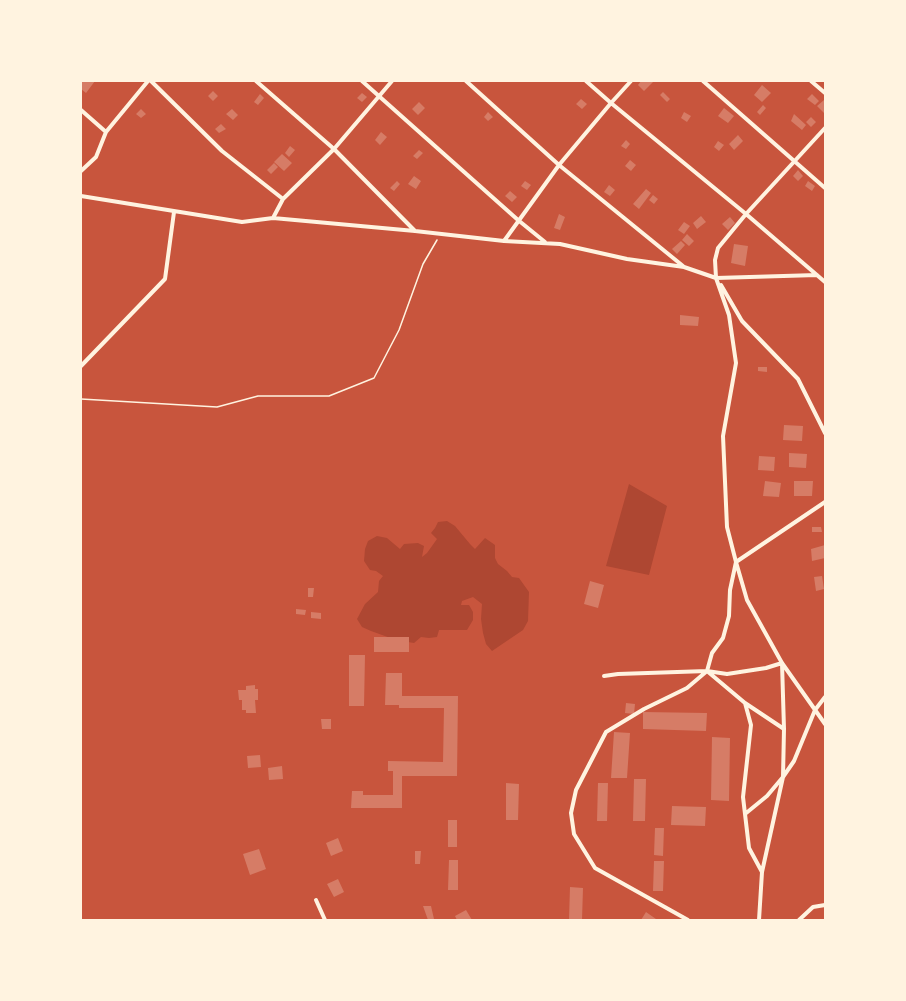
<!DOCTYPE html>
<html>
<head>
<meta charset="utf-8">
<style>
  body { margin:0 }
  #map { position:relative; width:906px; height:1001px; overflow:hidden; background:#c8553d; font-family:Quicksand,sans-serif }
  canvas { display:block }
  .frame { position:absolute; inset:0; border:82px solid #fff3e0; pointer-events:none }
</style>
</head>
<body>
<div id="map">
<canvas width="906" height="1001"></canvas>
<div class="frame"></div>
</div>
<script>
const ctx = document.querySelector('canvas').getContext('2d');
ctx.lineJoin = 'round';
function fill(path, color) {
  ctx.fillStyle = color;
  ctx.fill(path, 'evenodd');
}
function shape(rows) {
  const path = new Path2D();
  for (const r of rows) {
    path.moveTo(r[0], r[1]);
    for (let i = 2; i < r.length; i += 2) path.lineTo(r[i], r[i + 1]);
  }
  return path;
}
function stroke(path, color, width, dash) {
  ctx.strokeStyle = color;
  ctx.lineWidth = width;
  ctx.lineCap = dash ? 'butt' : 'round';
  ctx.setLineDash(dash || []);
  ctx.stroke(path);
}
const green = shape([
  [629,484,667,506,649,575,606,566],
  [447,521,455,526,470,544,475,549,485,538,495,545,495,558,498,564,507,571,512,577,519,578,529,592,528,621,523,630,492,651,486,644,483,633,481,619,482,604,473,597,462,601,461,605,469,605,473,612,473,620,467,630,439,630,437,637,429,638,421,637,414,643,396,640,371,631,362,627,357,619,365,604,378,592,379,581,383,576,376,571,370,570,364,561,365,549,368,541,377,536,387,538,400,549,404,544,418,543,424,546,422,557,427,553,437,539,431,533,435,528,438,522]
]);
const building = shape([
  [82,81,95,81,86,93,81,89,81,83],
  [641,81,652,81,653,82,644,91,638,85],
  [762,85,771,93,762,102,754,95],
  [213,91,218,96,213,101,208,96],
  [663,92,670,99,667,102,660,95],
  [362,93,367,97,362,102,357,98],
  [260,94,264,98,258,105,254,102],
  [812,94,819,101,815,105,807,99],
  [581,99,587,104,582,109,576,104],
  [824,100,825,101,825,114,817,106],
  [419,102,425,108,418,115,412,109],
  [763,105,766,108,760,115,757,112],
  [724,108,734,116,728,123,718,116],
  [141,109,146,114,141,118,136,114],
  [232,109,238,115,233,120,226,114],
  [488,112,493,117,488,121,484,117],
  [684,112,691,116,687,122,681,118],
  [794,114,806,125,802,130,791,121],
  [811,117,816,122,811,127,806,122],
  [221,124,226,129,219,133,215,129],
  [381,132,387,137,380,145,375,140],
  [738,135,743,141,734,150,729,144],
  [626,140,630,144,626,149,621,146],
  [718,141,724,145,719,151,714,147],
  [290,146,295,150,289,157,285,153],
  [419,150,423,153,417,159,413,156],
  [282,154,292,163,284,171,274,162],
  [630,160,636,165,631,171,625,166],
  [274,163,278,167,271,174,267,170],
  [798,170,803,176,798,181,793,176],
  [414,176,421,181,416,189,408,184],
  [397,181,400,184,394,191,390,188],
  [525,181,531,185,527,190,521,186],
  [808,181,815,186,812,191,805,186],
  [609,185,615,190,610,196,604,192],
  [646,189,651,193,639,209,633,204],
  [510,191,517,197,512,202,505,196],
  [653,195,658,199,654,204,649,200],
  [559,214,565,217,560,230,554,228],
  [701,216,706,222,697,229,693,223],
  [730,217,735,223,728,230,722,224],
  [684,222,690,226,684,234,678,230],
  [687,234,694,241,689,246,682,240],
  [681,241,685,245,677,254,672,249],
  [734,244,748,246,745,266,731,263],
  [680,315,699,317,698,326,680,325],
  [758,367,767,367,767,372,758,371],
  [784,425,803,426,802,441,783,440],
  [789,453,807,454,806,468,789,467],
  [759,456,775,457,774,471,758,470],
  [765,481,781,483,779,497,763,496],
  [794,481,813,481,812,496,794,496],
  [812,527,821,527,822,532,812,532],
  [825,545,825,558,812,561,811,549],
  [822,576,824,589,816,591,814,577],
  [590,581,604,585,598,608,584,604],
  [308,588,314,588,313,597,308,597],
  [296,609,306,610,305,615,296,614],
  [311,612,321,613,321,619,311,618],
  [374,637,409,637,409,652,374,652],
  [349,655,365,655,364,706,349,706],
  [386,673,402,673,402,696,458,696,457,776,402,776,402,808,351,808,352,791,363,791,363,795,393,795,393,771,388,771,388,761,443,762,444,708,399,708,399,705,385,705],
  [255,685,255,689,258,689,258,700,255,700,256,713,246,713,246,710,242,710,242,700,239,700,238,690,246,690,246,686],
  [626,703,635,704,634,714,625,713],
  [643,712,707,713,706,731,643,729],
  [321,719,331,719,331,729,322,729],
  [614,732,630,733,627,778,611,778],
  [712,737,730,738,729,801,711,800],
  [260,755,261,767,248,768,247,756],
  [282,766,283,779,269,780,268,768],
  [634,779,646,779,645,821,633,821],
  [506,783,519,784,518,820,506,820],
  [598,783,608,783,607,821,597,821],
  [672,806,706,807,705,826,671,825],
  [448,820,457,820,457,847,448,847],
  [655,828,664,828,663,856,654,855],
  [338,838,343,851,331,856,326,843],
  [259,849,266,869,250,875,243,854],
  [415,851,421,851,420,864,415,864],
  [449,860,458,860,458,890,448,890],
  [654,861,664,861,663,891,653,891],
  [338,879,344,892,334,897,327,884],
  [570,887,583,888,582,920,569,920],
  [423,906,431,906,434,919,428,920],
  [466,910,472,920,457,920,455,916],
  [646,912,656,919,655,920,641,920]
]);
const path = shape([
  [81,399,217,407,258,396,329,396,374,378,399,330,423,264,437,240]
]);
const minor = shape([
  [151,81,222,151,283,199],
  [256,81,334,149,415,231],
  [362,81,518,220,545,242],
  [466,81,559,165,683,266],
  [586,81,611,103,746,214,825,282],
  [703,81,825,188],
  [811,81,825,93],
  [81,110,106,132],
  [825,128,746,214,718,248,715,260,716,278,729,315,736,363,723,436,727,527,736,562,747,600,782,663,825,724],
  [81,171,96,157,106,132,148,81],
  [81,196,242,222,273,218,415,231,504,241,560,244,627,259,684,267,716,278,817,275],
  [273,218,283,199,334,149,392,81],
  [504,241,559,165,611,103,631,81],
  [721,285,742,321,798,379,825,433],
  [81,366,165,279,174,212],
  [604,676,618,674,707,671,727,674,766,668,782,663,784,729,783,777,762,872],
  [745,703,784,729],
  [745,814,767,796,783,777,794,761,815,710,825,697],
  [316,900,325,920],
  [688,920,595,868,574,834,571,813,576,790,606,732,644,709,687,688,707,671],
  [759,920,762,872,749,848,743,797,751,725,745,703,707,671,712,653,723,638,729,616,730,590,736,562,825,502],
  [799,920,813,907,825,905]
]);
fill(green, '#ae4732');
fill(building, '#d67c66');
stroke(path, '#fff3e0', 1.5);
stroke(minor, '#fff3e0', 4);
</script>
</body>
</html>
